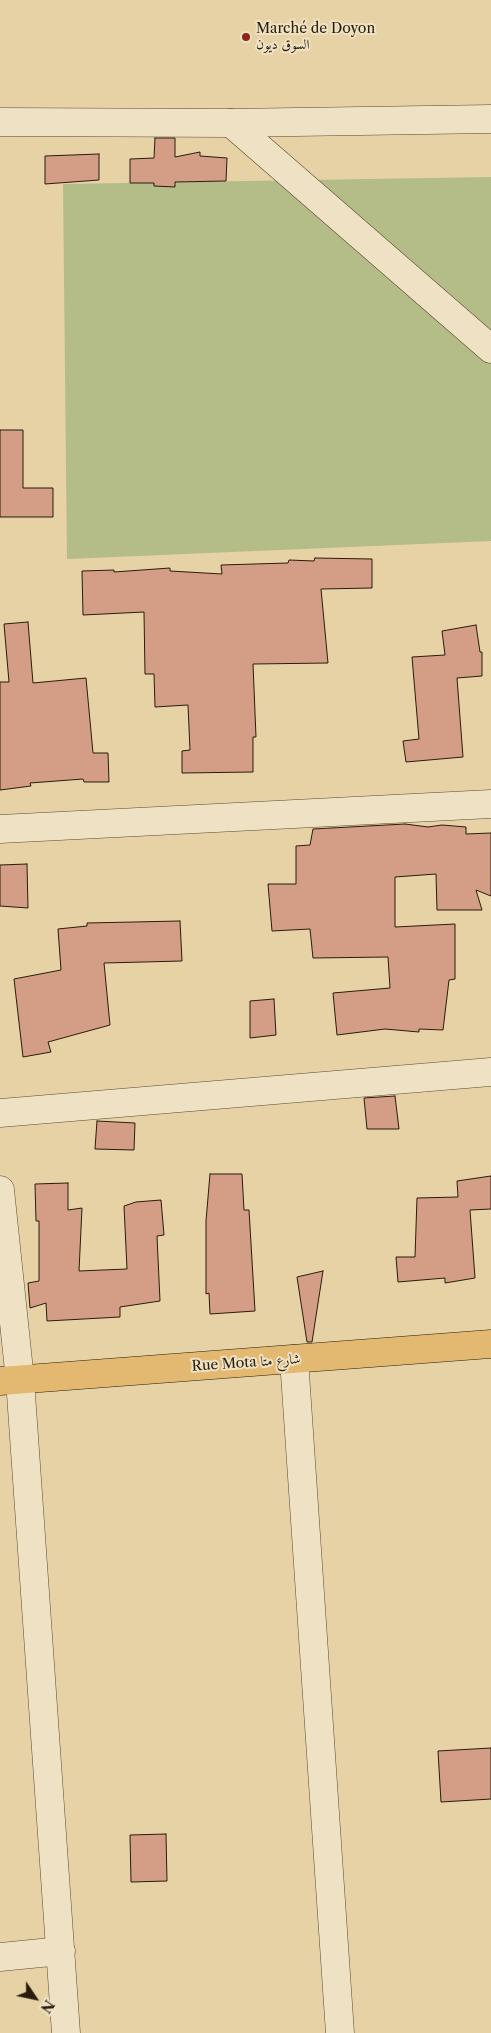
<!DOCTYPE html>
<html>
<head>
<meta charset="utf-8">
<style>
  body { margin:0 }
  #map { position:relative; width:491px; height:2033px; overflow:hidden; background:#e6d2a5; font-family:"Libre Caslon Text",serif }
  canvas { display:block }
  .north { position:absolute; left:10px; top:1973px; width:50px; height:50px; -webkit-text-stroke:4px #efe2c4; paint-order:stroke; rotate:124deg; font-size:14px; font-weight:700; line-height:20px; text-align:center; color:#291c0b }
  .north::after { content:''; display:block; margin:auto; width:18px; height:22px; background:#291c0b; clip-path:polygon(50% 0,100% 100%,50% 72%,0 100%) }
</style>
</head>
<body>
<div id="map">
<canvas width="491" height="2033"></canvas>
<div class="north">N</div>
</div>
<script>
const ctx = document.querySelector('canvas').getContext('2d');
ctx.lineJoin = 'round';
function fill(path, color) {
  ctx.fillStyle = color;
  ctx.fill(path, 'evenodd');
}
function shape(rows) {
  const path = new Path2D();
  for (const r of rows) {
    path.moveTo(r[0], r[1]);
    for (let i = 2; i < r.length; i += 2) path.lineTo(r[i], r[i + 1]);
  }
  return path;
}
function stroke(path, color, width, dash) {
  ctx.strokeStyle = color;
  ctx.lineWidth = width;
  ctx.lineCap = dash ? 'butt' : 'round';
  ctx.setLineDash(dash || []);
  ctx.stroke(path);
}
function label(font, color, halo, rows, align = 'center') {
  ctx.font = font + ' "Libre Caslon Text",Amiri,serif';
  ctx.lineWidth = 4;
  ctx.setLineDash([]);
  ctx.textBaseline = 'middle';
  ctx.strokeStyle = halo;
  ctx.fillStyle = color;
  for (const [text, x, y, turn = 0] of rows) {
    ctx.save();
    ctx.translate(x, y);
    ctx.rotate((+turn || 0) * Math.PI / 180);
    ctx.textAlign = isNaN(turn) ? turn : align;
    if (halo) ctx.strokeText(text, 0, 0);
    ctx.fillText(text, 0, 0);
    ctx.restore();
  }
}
const green = shape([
  [491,177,491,541,67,559,63,184]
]);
const building = shape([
  [155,138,175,138,175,157,200,152,200,156,227,158,226,181,175,182,175,187,154,186,154,183,130,183,130,159,154,158,155,138],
  [99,154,99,180,45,184,45,156,99,154],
  [0,430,23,430,23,488,53,488,53,517,0,517,0,430],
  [315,558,372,559,372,588,321,589,328,663,253,664,256,737,253,737,253,772,182,773,182,751,190,750,188,705,155,707,154,674,145,674,144,612,83,615,82,571,114,570,114,572,170,568,170,571,222,574,221,565,288,563,289,560,314,561,315,558],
  [28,622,33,683,86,678,93,753,108,753,109,782,84,782,83,779,30,783,31,786,0,790,0,682,9,682,4,624,28,622],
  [476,625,480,652,482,652,482,676,457,678,463,757,406,762,403,741,419,739,412,657,445,655,442,631,476,625],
  [405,824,428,827,442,825,466,827,466,834,491,833,491,896,476,890,482,910,437,910,436,874,395,877,395,927,455,924,455,979,449,980,443,1030,419,1029,419,1032,385,1029,337,1035,333,993,390,988,388,957,313,958,310,929,272,931,268,884,296,884,296,846,310,845,313,829,405,824],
  [27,864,28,908,0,906,0,865,27,864],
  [180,921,182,961,104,963,110,1025,48,1042,51,1052,23,1057,14,979,61,970,58,929,87,926,87,923,180,921],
  [274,999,276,1035,250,1038,250,1001,274,999],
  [395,1096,399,1129,367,1129,364,1098,395,1096],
  [97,1121,135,1123,134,1150,95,1149,97,1121],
  [210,1174,242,1174,244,1210,249,1210,255,1311,210,1314,209,1293,206,1294,206,1221,210,1174],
  [491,1176,491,1209,470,1210,475,1278,445,1283,445,1278,398,1282,396,1257,415,1257,417,1198,458,1197,457,1181,491,1176],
  [68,1183,68,1210,82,1208,79,1271,127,1269,124,1206,136,1202,161,1200,164,1235,157,1236,160,1301,120,1307,120,1317,47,1321,46,1303,30,1308,28,1283,39,1281,39,1221,36,1221,35,1184,68,1183],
  [323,1271,312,1342,307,1342,297,1277,323,1271],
  [491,1748,491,1799,441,1802,438,1751,491,1748],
  [166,1834,167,1881,131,1882,130,1835,166,1834]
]);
const minor = shape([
  [231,123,491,349],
  [0,829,491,804],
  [0,1113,491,1072],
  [0,1190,20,1380,66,2033],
  [294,1359,340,2033],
  [0,1957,61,1951]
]);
const tertiary = shape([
  [0,122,231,123,491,119]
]);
const trunk = shape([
  [0,1381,491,1344]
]);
const markers = [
  [246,37,5,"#8f2418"]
];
const poiNames = [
  ["Marché de Doyon",256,29],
  ["السوق ديون",256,45]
];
const streetNames = [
  ["Rue Mota شارع متا",246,1363,-4]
];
fill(green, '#b4bc87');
fill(building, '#d49e86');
stroke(building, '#291c0b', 1);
stroke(minor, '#584a32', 29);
stroke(tertiary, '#584a32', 29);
stroke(trunk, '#291c0b', 29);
stroke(minor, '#efe2c4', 28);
stroke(tertiary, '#efe2c4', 28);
stroke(trunk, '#e3b972', 28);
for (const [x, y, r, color] of markers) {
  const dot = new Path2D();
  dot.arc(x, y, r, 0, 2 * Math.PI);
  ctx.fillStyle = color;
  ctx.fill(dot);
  stroke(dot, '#efe2c4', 2);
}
label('14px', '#291c0b', '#efe2c4', poiNames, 'left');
label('14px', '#291c0b', '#efe2c4', streetNames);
</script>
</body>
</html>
